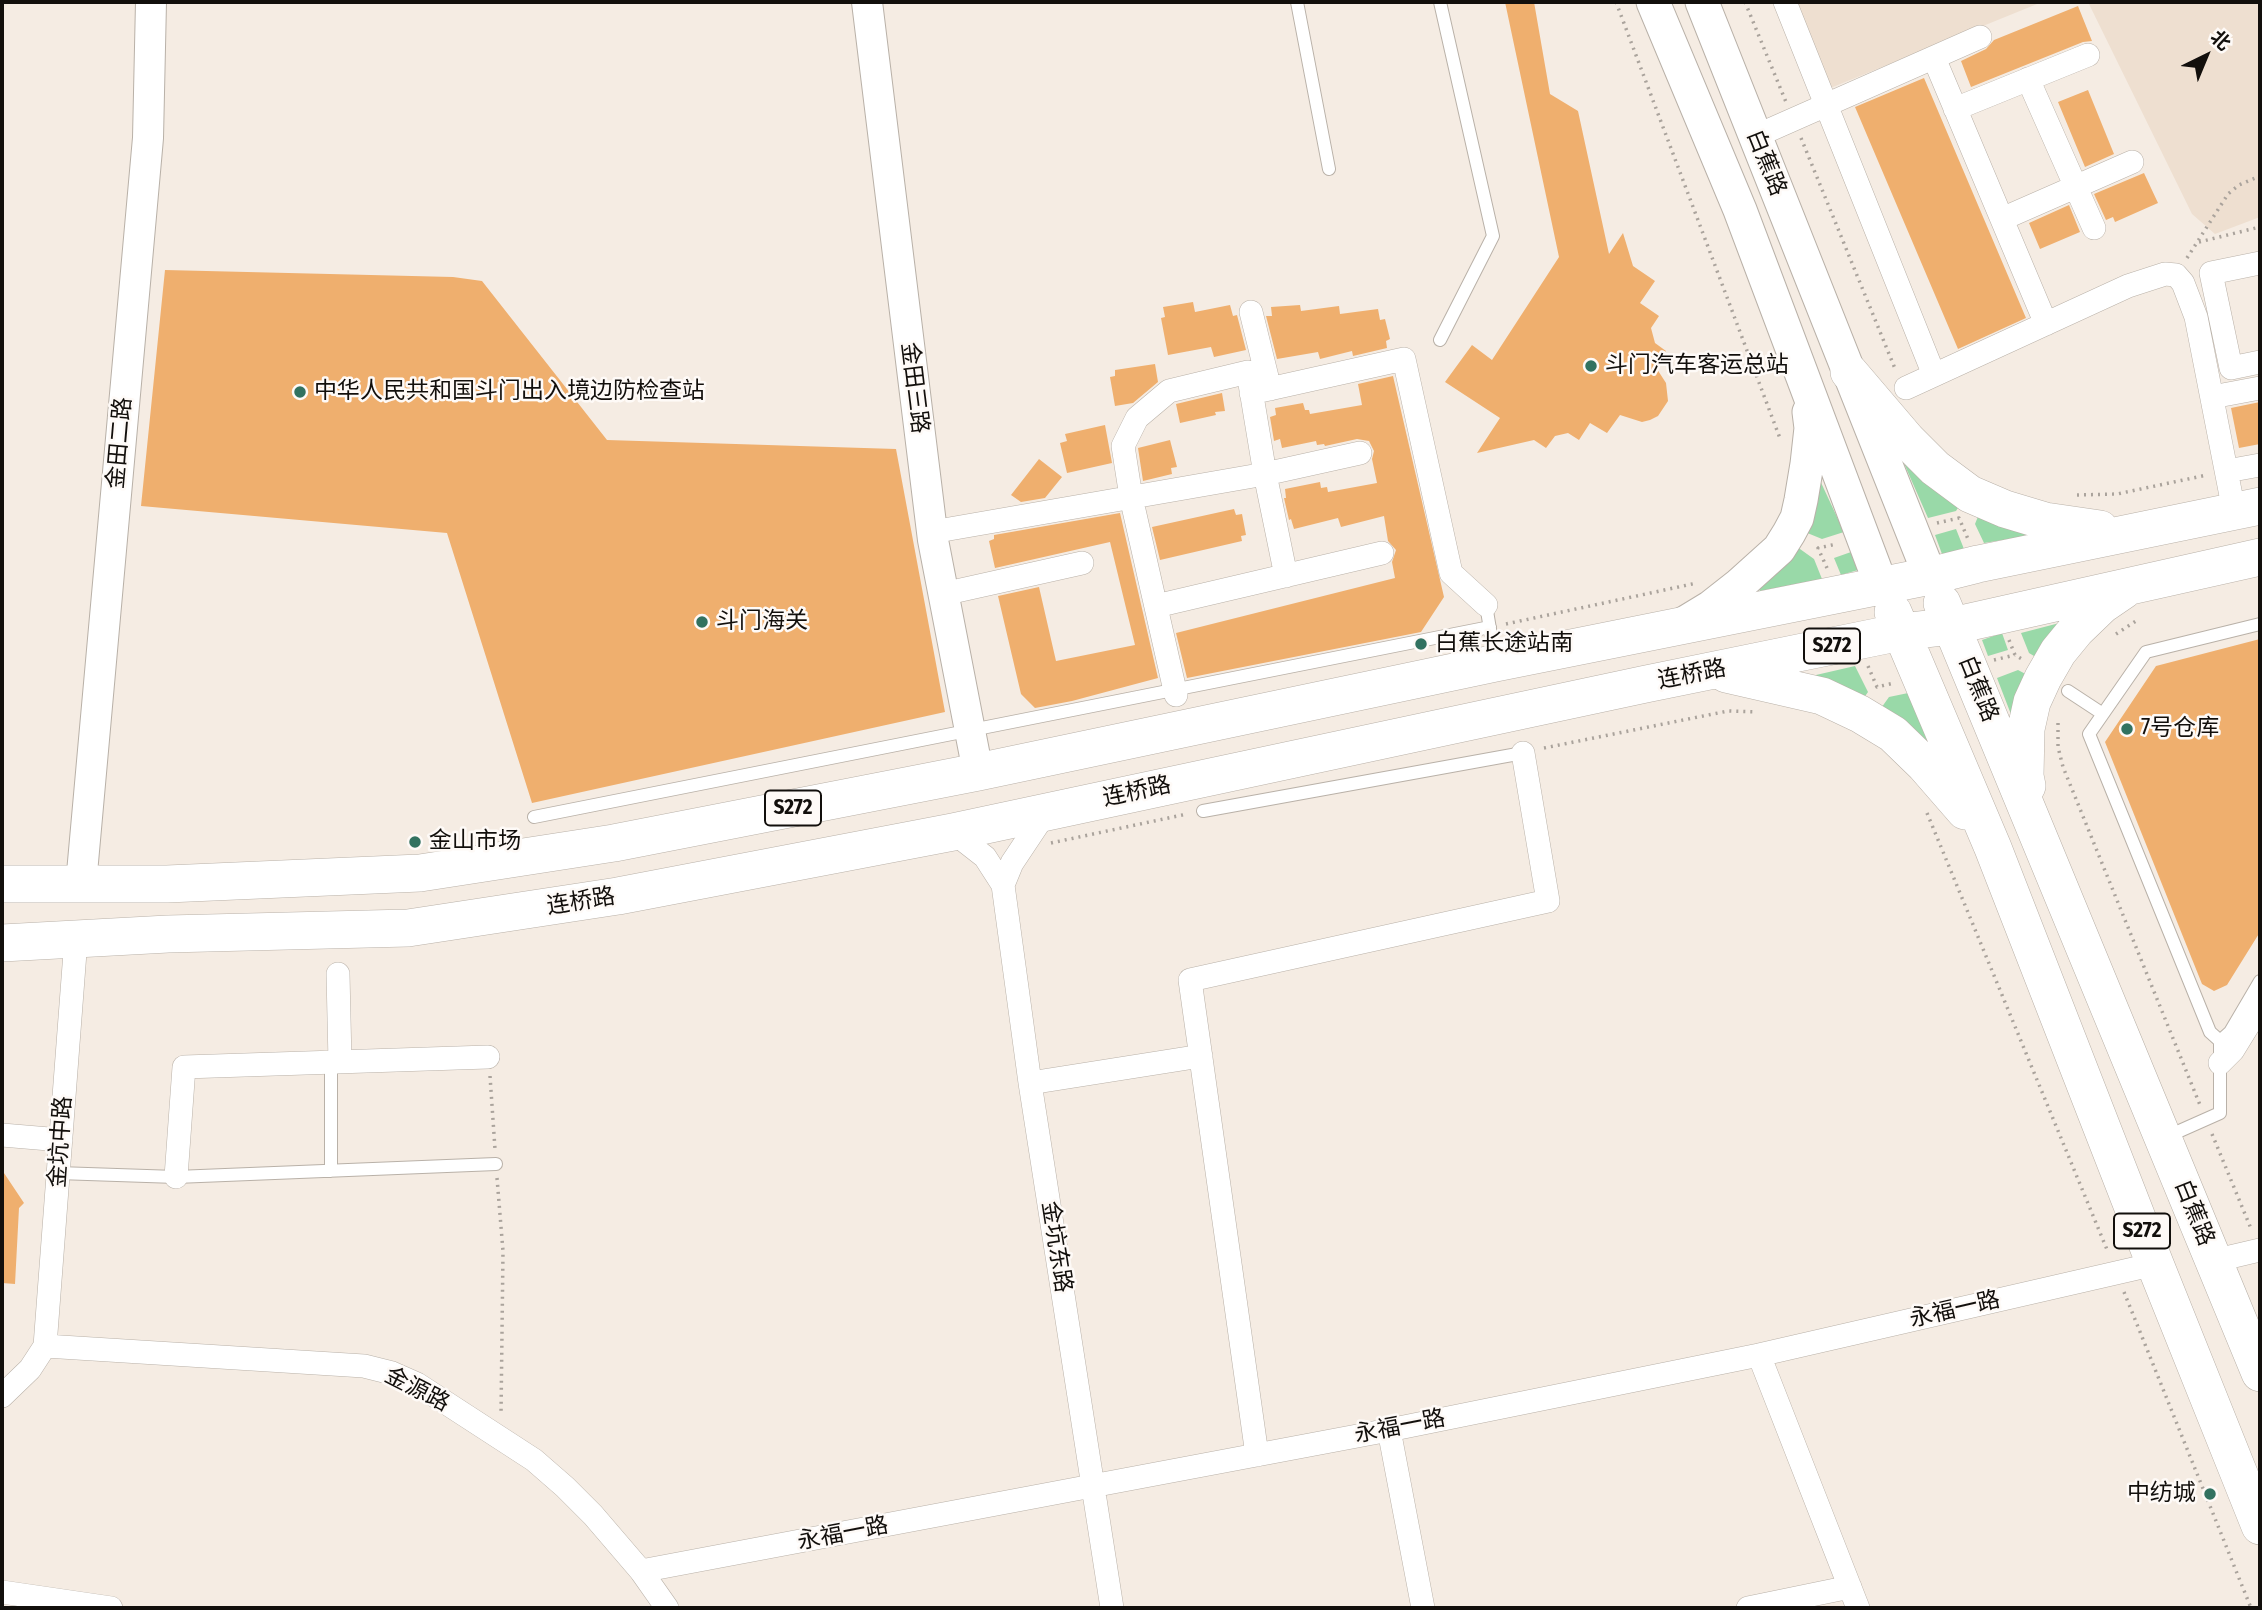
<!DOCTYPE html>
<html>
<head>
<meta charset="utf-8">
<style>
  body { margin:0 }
  #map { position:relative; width:2262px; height:1610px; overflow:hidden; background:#f5ece3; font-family:"Fira Sans Condensed","Noto Sans SC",sans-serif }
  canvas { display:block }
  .frame { position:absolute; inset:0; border:4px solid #120f0c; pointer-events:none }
  .north { position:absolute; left:2171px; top:21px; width:70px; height:70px; -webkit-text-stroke:5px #fefaf7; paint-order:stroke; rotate:43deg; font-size:19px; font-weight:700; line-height:28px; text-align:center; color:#120f0c }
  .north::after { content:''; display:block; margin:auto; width:24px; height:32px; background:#120f0c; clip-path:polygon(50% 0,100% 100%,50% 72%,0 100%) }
</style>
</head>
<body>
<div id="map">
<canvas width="2262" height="1610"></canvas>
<div class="frame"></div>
<div class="north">北</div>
</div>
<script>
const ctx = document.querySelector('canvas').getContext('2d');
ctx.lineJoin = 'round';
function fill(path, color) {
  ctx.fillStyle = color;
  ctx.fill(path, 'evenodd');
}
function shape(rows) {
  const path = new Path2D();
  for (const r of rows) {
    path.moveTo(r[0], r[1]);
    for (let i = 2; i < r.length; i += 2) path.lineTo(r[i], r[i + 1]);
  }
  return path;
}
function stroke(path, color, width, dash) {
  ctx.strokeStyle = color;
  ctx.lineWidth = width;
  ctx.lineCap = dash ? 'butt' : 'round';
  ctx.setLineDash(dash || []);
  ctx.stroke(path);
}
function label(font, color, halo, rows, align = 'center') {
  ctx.font = font + ' "Fira Sans Condensed","Noto Sans SC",sans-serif';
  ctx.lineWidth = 5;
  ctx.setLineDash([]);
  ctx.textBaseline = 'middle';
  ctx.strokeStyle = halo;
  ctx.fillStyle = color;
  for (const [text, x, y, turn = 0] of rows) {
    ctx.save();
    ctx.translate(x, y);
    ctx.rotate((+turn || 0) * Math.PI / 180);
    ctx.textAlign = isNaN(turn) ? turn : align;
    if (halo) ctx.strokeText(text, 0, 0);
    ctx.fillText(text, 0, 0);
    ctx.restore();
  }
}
const built = shape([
  [1793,2,2042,2,1828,89],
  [2088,2,2260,2,2260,217,2215,234,2192,214]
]);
const green = shape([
  [1899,452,1964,498,1956,511,1928,518],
  [1817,474,1844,532,1822,539,1800,530],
  [1981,509,2041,534,1984,543,1975,524],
  [1956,529,1964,549,1942,554,1935,535],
  [1793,544,1814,559,1822,579,1760,591,1757,585],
  [1851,552,1858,570,1841,575,1834,558],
  [2071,620,2044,662,2029,653,2021,633],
  [2002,633,2008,650,1988,656,1982,640],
  [1855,666,1868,692,1861,702,1803,678],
  [2018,670,2035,679,2017,730,1997,678],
  [1913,692,1940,756,1879,711,1889,697]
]);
const building = shape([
  [1505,2,1534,2,1550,94,1578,111,1609,254,1623,233,1633,266,1655,281,1640,303,1659,316,1651,328,1655,343,1666,351,1655,366,1666,383,1668,401,1658,416,1650,420,1642,422,1620,415,1607,433,1590,423,1579,440,1568,433,1555,436,1546,448,1534,440,1477,453,1500,418,1445,382,1472,345,1492,360,1559,257],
  [2078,6,2092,41,2083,42,1971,87,1961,61,1986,49,1994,40],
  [1924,78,2026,318,1958,349,1855,107],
  [2088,90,2114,154,2085,167,2058,102],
  [2144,173,2158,203,2115,222,2113,217,2106,220,2094,194],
  [2069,205,2080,232,2040,249,2029,223],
  [165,270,453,277,482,281,607,440,896,449,945,712,532,803,447,533,141,506],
  [1193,302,1195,312,1230,305,1233,316,1237,315,1246,350,1214,357,1211,347,1168,355,1161,318,1165,317,1163,307],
  [1300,305,1301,311,1339,306,1340,314,1378,309,1380,320,1385,319,1390,339,1386,341,1387,348,1353,356,1352,351,1320,359,1318,352,1277,359,1266,316,1272,316,1271,307],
  [1155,364,1158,382,1133,403,1115,406,1110,377,1115,376,1115,370],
  [1393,376,1444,597,1421,632,1187,678,1176,633,1395,578,1392,562,1396,550,1388,541,1384,516,1341,527,1338,518,1294,529,1291,519,1289,520,1284,498,1286,498,1285,489,1320,482,1321,488,1327,487,1328,492,1377,483,1372,459,1374,451,1369,441,1357,439,1325,446,1324,444,1317,445,1316,441,1282,448,1280,439,1274,441,1270,417,1276,415,1275,408,1303,403,1305,410,1309,410,1310,414,1362,405,1358,384],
  [1222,393,1225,411,1215,412,1216,415,1180,423,1176,404],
  [2260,402,2260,444,2239,448,2231,408],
  [1105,425,1112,463,1067,473,1060,443,1067,441,1065,434],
  [1170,440,1177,467,1171,468,1172,474,1143,481,1138,448],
  [1039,459,1062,477,1045,498,1021,502,1011,495],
  [1234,509,1236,515,1242,514,1246,535,1241,536,1242,541,1160,560,1152,527],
  [1120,513,1158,678,1072,701,1035,708,1021,694,998,596,1039,587,1056,661,1135,645,1110,542,995,568,989,541,994,539,994,535],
  [2260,639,2260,932,2227,985,2214,991,2202,984,2105,742,2156,666],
  [2,1170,24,1203,19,1208,15,1284,2,1283]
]);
const path = shape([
  [1616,2,1781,441],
  [1745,2,1786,102],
  [1801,138,1896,371],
  [2199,242,2260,227],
  [2187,258,2228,194,2239,185,2260,176],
  [2077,495,2117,494,2207,475],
  [1937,523,1959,518,1968,539],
  [1827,568,1818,548,1837,544],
  [1506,624,1697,583],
  [2116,634,2136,621],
  [2009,640,2015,655,2022,659],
  [1994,660,2015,655],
  [1868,666,1877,687,1894,683],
  [2058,723,2058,747,2063,767,2200,1105],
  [1544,748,1728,711,1756,712],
  [1927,813,2108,1252],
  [1051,843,1187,814],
  [490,1076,495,1149],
  [2212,1134,2252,1231],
  [497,1178,503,1251,501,1415],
  [2124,1292,2251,1608]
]);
const service = shape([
  [1297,2,1329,169],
  [1440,340,1493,236,1440,2],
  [1486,605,1495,659],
  [2068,691,2103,714],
  [1203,811,1523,753],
  [534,817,1490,627],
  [2220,1041,2210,1032,2089,734,2146,652,2260,624],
  [331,1062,331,1171],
  [2166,1137,2220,1113,2220,1041,2230,1032,2260,981],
  [58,1173,176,1177,496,1164]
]);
const minor = shape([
  [1785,2,1934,375],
  [1934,58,2046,324],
  [2028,79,2094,228],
  [1955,109,2088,55],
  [1756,136,1980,37],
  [2002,219,2132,162],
  [2260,263,2211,273,2231,368,2260,362],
  [1251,312,1270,389],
  [1906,388,2128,286,2165,274,2176,275,2183,283,2196,317,2234,511],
  [1251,393,1404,359,1451,573,1486,605],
  [2212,397,2260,388],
  [2227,471,2260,465],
  [932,532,1265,474,1360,453],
  [943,594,1082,563],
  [1156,606,1382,553],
  [1176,695,1131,497,1123,446,1137,418,1169,391,1248,372,1265,474,1286,576],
  [953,832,985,857,1003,885,1030,1083,1112,1608],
  [1003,885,1012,863,1046,812],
  [338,974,340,1062],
  [2220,1063,2233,1050,2260,1006],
  [1030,1083,1201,1056],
  [2,1135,61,1140],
  [176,1177,184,1067,488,1057],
  [2213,1261,2260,1250],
  [45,1346,364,1366,392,1373,417,1384,534,1460,565,1487,593,1515,641,1571,667,1608],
  [1759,1355,1858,1608],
  [2,1396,30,1369,45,1346,76,939],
  [1389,1430,1423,1608],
  [1257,1455,1190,980,1548,901,1523,753],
  [641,1571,1389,1430,1759,1355,2155,1264],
  [2,1592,111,1608],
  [1748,1608,1850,1587]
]);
const tertiary = shape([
  [867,2,933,540,978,772],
  [81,884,148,138,151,2]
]);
const secondary = shape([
  [1653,2,1740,210,1881,585],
  [1702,2,1930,576],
  [1683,624,1711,607,1739,585,1779,549,1789,533,1797,518,1801,500,1807,464,1811,428,1809,412]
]);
const primary = shape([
  [1849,372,1907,440,1935,468,1970,494,2005,509,2045,521,2100,529],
  [1942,603,2260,1373],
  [1893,612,1993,848,2155,1264,2260,1526],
  [1726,674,1822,696,1860,714,1893,734,1925,765,1965,811],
  [2027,786,2025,776,2026,729,2032,702,2043,678,2058,652,2076,630,2102,605,2124,590],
  [2,884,167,884,420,873,614,843,978,772,1496,663,1930,576,1978,564,2260,506],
  [2,943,168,934,408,928,618,896,953,832,1646,684,1901,632,1952,626,2260,557]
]);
const markers = [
  [1591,366,7,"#327260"],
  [300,392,7,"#327260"],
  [702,622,7,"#327260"],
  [1421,644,7,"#327260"],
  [2127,729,7,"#327260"],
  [415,842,7,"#327260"],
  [2210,1494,7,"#327260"]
];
const shields = [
  [1832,646,56],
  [793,808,56],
  [2142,1231,56]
];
const shieldNames = [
  ["S272",1832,646],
  ["S272",793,808],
  ["S272",2142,1231]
];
const streetNames = [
  ["白蕉路",1766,163,68],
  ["金田三路",914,388,83],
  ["金田二路",120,443,-85],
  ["连桥路",1692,675,-11],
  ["白蕉路",1978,689,68],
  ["连桥路",1137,792,-12],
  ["连桥路",581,902,-9],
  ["金坑中路",61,1142,-86],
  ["白蕉路",2194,1213,68],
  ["金坑东路",1056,1247,81],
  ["永福一路",1955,1310,-13],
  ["金源路",417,1390,27],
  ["永福一路",1400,1427,-11],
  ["永福一路",843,1534,-11]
];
const poiNames = [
  ["斗门汽车客运总站",1605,366],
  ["中华人民共和国斗门出入境边防检查站",314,392],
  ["斗门海关",716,622],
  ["白蕉长途站南",1435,644],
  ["7号仓库",2141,729],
  ["金山市场",429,842],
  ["中纺城",2196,1494,"right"]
];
fill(built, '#eedfd0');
fill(green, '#99d9a8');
fill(building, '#efaf6e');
stroke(service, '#b9b1a8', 14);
stroke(minor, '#b9b1a8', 24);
stroke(tertiary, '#b9b1a8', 32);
stroke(secondary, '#b9b1a8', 35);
stroke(primary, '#b9b1a8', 38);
stroke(path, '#aaa39c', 3.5, [2, 5]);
stroke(service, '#fff', 12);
stroke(minor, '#fff', 23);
stroke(tertiary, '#fff', 30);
stroke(secondary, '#fff', 33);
stroke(primary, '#fff', 37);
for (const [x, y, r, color] of markers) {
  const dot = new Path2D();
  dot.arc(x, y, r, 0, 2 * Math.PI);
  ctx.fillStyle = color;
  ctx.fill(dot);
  stroke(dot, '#fefaf7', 2.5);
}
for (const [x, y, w] of shields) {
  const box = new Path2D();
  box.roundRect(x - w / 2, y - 17.5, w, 35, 5);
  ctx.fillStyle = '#fefaf7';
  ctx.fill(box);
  stroke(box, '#120f0c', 2);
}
label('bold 21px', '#120f0c', null, shieldNames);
label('23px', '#120f0c', '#fefaf7', streetNames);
label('23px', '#120f0c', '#fefaf7', poiNames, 'left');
</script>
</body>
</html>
